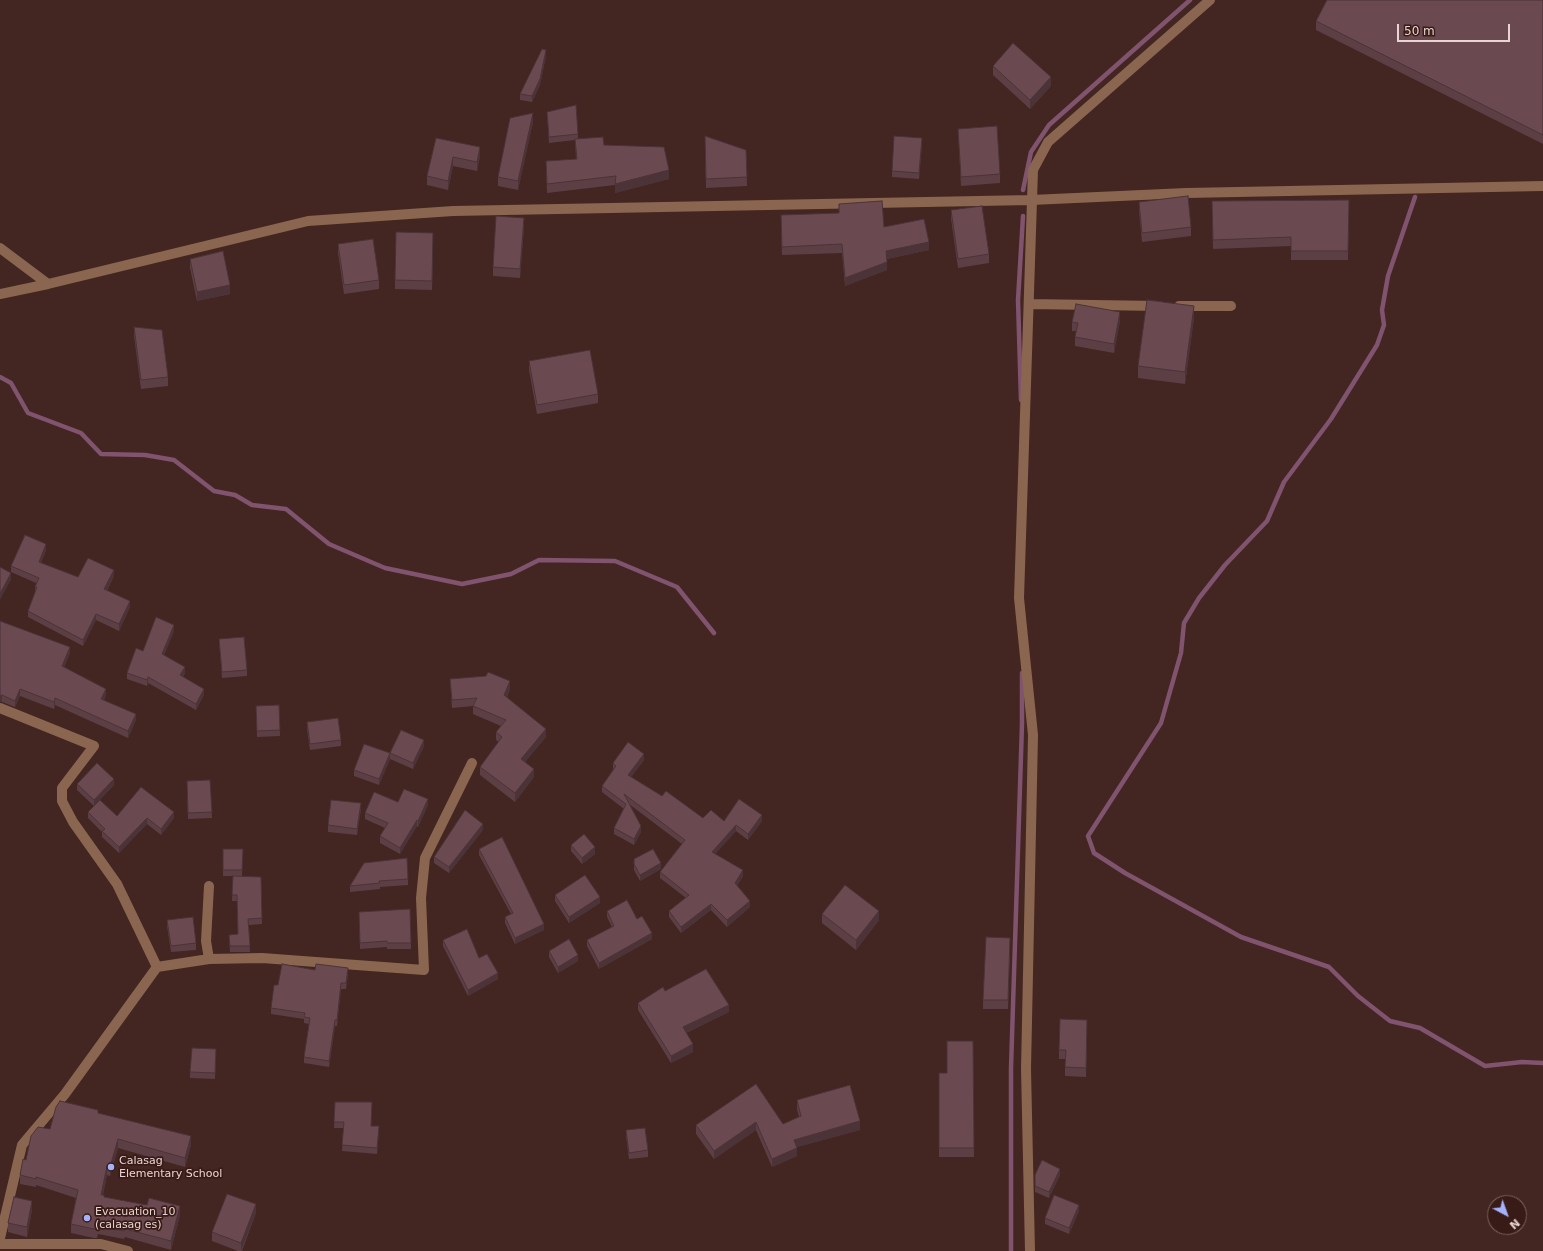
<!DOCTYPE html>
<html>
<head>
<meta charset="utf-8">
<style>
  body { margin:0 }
  #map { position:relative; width:1543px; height:1251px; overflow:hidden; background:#432521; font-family:"DejaVu Sans",sans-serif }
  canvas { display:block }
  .north { position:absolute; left:1487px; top:1195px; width:40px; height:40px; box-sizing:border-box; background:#381b17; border:1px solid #7e6561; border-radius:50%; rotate:139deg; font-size:11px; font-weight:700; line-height:16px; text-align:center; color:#e8d4d0 }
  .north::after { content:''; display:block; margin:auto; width:14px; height:18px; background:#a4b2fc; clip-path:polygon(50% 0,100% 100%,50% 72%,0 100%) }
  .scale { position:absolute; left:1397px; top:24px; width:113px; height:18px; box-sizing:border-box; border:2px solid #e8d4d0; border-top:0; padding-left:5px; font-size:12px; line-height:14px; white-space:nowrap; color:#e8d4d0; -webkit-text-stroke:3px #381b17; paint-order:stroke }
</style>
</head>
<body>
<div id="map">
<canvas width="1543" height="1251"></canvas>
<div class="north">N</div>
<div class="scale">50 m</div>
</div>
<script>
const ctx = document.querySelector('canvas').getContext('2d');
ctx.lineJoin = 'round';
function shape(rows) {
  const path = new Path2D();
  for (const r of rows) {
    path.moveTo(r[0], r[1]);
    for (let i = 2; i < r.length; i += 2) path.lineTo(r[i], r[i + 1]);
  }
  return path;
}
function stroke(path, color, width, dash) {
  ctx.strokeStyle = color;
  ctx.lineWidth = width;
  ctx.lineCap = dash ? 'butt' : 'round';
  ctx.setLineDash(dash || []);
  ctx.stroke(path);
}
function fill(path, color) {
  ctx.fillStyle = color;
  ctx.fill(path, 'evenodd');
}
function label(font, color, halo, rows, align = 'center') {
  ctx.font = font + ' "DejaVu Sans",sans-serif';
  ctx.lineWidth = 3.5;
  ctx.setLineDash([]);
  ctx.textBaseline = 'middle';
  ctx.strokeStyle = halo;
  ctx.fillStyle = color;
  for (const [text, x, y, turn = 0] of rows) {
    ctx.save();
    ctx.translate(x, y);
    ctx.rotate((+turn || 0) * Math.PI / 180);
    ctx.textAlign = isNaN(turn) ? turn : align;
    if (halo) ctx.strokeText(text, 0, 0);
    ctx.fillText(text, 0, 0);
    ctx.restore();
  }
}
const stream = shape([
  [1023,190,1031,152,1049,125,1190,0],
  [1415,197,1388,276,1382,310,1384,325,1377,345,1331,419,1284,482,1267,521,1225,565,1199,598,1184,623,1181,653,1161,723,1088,836,1094,853,1125,873,1241,937,1329,967,1358,996,1390,1021,1420,1028,1485,1066,1522,1062,1543,1063],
  [0,377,11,383,28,413,81,433,101,454,145,455,174,460,214,491,235,495,252,505,286,509,329,544,385,568,462,584,511,574,539,560,615,561,677,587,714,633],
  [1021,400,1018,300,1023,216],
  [1011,1251,1011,1068,1022,724,1022,673]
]);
const minor = shape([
  [0,248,48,284],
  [0,294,48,284,308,221,453,211,1031,200,1186,193,1543,186],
  [1029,304,1159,306],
  [1179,306,1231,306],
  [0,708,94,746,62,788,62,801,73,822,117,884,157,967],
  [209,959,206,941,209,886],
  [0,1238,22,1145,65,1094,157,967,209,959,262,958,424,970,421,898,425,858,472,763],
  [0,1244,101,1244,128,1251],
  [1030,1251,1026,1069,1033,735,1019,598,1033,170,1048,142,1210,0]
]);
const wall = shape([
  [1543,0,1543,144,1316,30,1316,21],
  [546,56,540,85,532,102,520,100,520,94],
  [993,66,1051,86,1030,109,993,75],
  [547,112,578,134,578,139,604,145,669,179,615,193,615,185,547,193,546,161,576,159,575,140,549,143],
  [533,122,518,190,498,186,498,177],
  [958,129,1000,174,1000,183,961,186],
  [436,138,480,156,477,171,453,166,448,190,427,185,427,176],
  [922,144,919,179,892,177,892,171],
  [705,145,746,150,747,186,706,188],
  [1349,200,1348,260,1291,260,1291,246,1213,249,1212,210],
  [1139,202,1191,227,1191,236,1142,242,1139,211],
  [839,204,929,250,887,259,887,270,845,286,842,253,782,255,781,224,839,213],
  [951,210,989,254,989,263,958,268,951,219],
  [524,227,520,278,493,276,493,267],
  [433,242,432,290,395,289,395,280],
  [338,244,379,280,379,289,344,294,338,253],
  [190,259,230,294,197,301,190,268],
  [1194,318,1185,384,1138,378,1138,366],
  [1120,321,1114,353,1075,346,1075,337,1076,331,1072,331,1072,322],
  [134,327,168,377,168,386,141,389,134,336],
  [529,361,598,394,598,403,537,414,529,370],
  [46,550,41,563,78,577,114,576,107,591,130,607,119,631,96,620,83,646,28,617,28,611,35,593,35,587,36,583,11,572,11,566],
  [0,621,70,653,64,667,106,695,104,700,136,720,128,738,55,705,54,709,20,696,15,707,2,702],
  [174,631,164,655,185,673,183,677,204,695,196,710,148,683,147,686,127,679,127,673,143,651],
  [219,639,247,670,247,676,222,678],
  [450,679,510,689,507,697,546,737,525,762,534,777,515,802,480,775,480,767,499,742,496,740,496,732,501,726,473,714,473,706,452,708],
  [279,705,280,736,257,737,256,706],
  [307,722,341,740,341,746,310,750,307,729],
  [424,746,413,769,390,759,379,785,354,776,354,770,390,753],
  [644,760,631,777,662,796,703,818,724,821,762,821,748,840,736,831,715,854,743,876,737,886,750,907,727,927,711,910,681,933,669,917,669,911,686,898,660,878,660,872,682,844,629,804,641,832,634,845,614,834,614,828,624,809,602,792,602,786,613,770,613,763],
  [210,780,212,818,188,819,187,781],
  [77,784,114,785,94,806,77,790],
  [398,802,428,805,418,827,417,826,400,854,380,843,380,836,385,828,365,819,365,813],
  [361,809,357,835,328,832,328,825],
  [88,812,117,816,174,818,161,835,147,824,119,853,102,837,102,832,88,818],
  [483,830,449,873,434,863,434,857],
  [571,845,595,854,582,864,571,851],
  [223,849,243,849,242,876,223,876],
  [479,849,544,930,515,944,505,923,505,917,511,914,479,855],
  [634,859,661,869,640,881,634,870],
  [364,863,408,879,408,885,380,887,380,889,350,892,350,886],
  [233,876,261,877,262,924,249,925,250,952,230,952,229,935,238,934,237,901,232,901],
  [555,895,600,903,569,923,555,901],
  [607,911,637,919,652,939,599,969,587,946,587,940,612,927,607,917],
  [359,912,411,943,411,949,387,949,387,947,360,949],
  [822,914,879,920,856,950,822,923],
  [167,920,196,943,196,950,171,952,167,926],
  [443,940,479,958,498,979,468,996,443,946],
  [1010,947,1008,1009,983,1009,983,1000],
  [549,951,578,961,558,973,549,957],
  [315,970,348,974,346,989,341,989,337,1026,335,1026,329,1067,304,1063,304,1057,309,1024,304,1023,304,1019,271,1014,271,1008,278,985],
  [665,991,729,1012,686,1033,693,1052,671,1063,638,1010,638,1003],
  [1087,1029,1086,1077,1065,1076,1065,1059,1059,1059,1059,1050],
  [973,1041,974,1157,939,1157,939,1073,947,1073],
  [216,1055,215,1079,190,1078,190,1072],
  [756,1084,783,1124,799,1117,797,1109,797,1100,860,1130,797,1147,797,1156,772,1167,756,1130,714,1159,696,1134,696,1125],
  [335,1102,371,1126,379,1132,377,1154,342,1151,344,1128,334,1128],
  [98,1113,191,1145,185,1167,118,1148,110,1176,107,1175,103,1195,104,1197,180,1215,171,1250,125,1237,124,1239,98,1234,97,1238,94,1238,71,1233,71,1224,76,1198,36,1185,36,1187,20,1184,20,1175,26,1160,50,1129],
  [626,1130,648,1150,648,1157,629,1159,626,1136],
  [1035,1175,1060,1175,1049,1198,1035,1192],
  [32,1210,27,1237,8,1232,8,1223],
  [1079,1211,1069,1234,1045,1224,1045,1218],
  [256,1213,242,1251,238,1251,212,1241,212,1232]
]);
const shadedWall = shape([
  [546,50,546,56,540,85,532,102,532,96],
  [1051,77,1051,86,1030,109,1030,100],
  [533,113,533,122,518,190,518,181],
  [922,138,922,144,919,179,919,173],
  [480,147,480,156,477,171,477,162],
  [453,157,453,166,448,190,448,181],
  [669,170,669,179,615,193,615,184],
  [524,218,524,227,520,278,520,269],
  [929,242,929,250,886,259,886,251],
  [887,262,887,270,845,286,845,278],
  [230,285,230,294,197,301,197,292],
  [1194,306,1194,318,1185,384,1185,372],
  [1120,312,1120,321,1114,353,1114,344],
  [46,544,46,550,39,568,39,562],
  [114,570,114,576,104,596,104,589],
  [11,573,11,580,0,600,0,594],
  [130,601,130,607,119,631,119,624],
  [96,614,96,620,83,646,83,640],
  [174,625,174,631,162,660,162,654],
  [70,647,70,653,62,673,62,666],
  [185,667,185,673,180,681,180,675],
  [148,677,148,683,147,686,147,680],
  [510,681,510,689,504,703,504,695],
  [20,689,20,696,15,707,15,701],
  [106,689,106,695,101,705,101,699],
  [204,689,204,695,196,710,196,704],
  [2,695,2,702,0,702,0,696],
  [55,698,55,705,54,709,54,702],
  [136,714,136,720,128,738,128,731],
  [546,729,546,737,521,767,521,759],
  [424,740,424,746,413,769,413,763],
  [390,753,390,759,379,785,379,779],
  [644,754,644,760,628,781,628,775],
  [534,769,534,777,515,802,515,793],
  [114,779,114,785,94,806,94,800],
  [428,799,428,805,418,827,418,821],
  [361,803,361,809,357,835,357,829],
  [174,812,174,818,161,835,161,829],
  [762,815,762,821,748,840,748,834],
  [147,818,147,824,119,853,119,847],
  [417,820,417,826,400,854,400,848],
  [483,824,483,830,449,873,449,867],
  [736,825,736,831,712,858,712,852],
  [641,826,641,832,634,845,634,839],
  [595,847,595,854,582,864,582,858],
  [661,863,661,869,640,881,640,875],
  [743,870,743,876,735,890,735,883],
  [600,897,600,903,569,923,569,917],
  [750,901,750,907,727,927,727,920],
  [711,904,711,910,681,933,681,927],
  [879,911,879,920,856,950,856,940],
  [544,924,544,930,515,944,515,938],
  [652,933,652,939,599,969,599,963],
  [578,955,578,961,558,973,558,967],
  [348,968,348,974,346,989,346,983],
  [498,973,498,979,468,996,468,990],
  [341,983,341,989,337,1026,337,1020],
  [729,1005,729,1012,683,1034,683,1027],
  [335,1020,335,1026,329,1067,329,1061],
  [693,1044,693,1052,671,1063,671,1056],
  [860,1121,860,1130,794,1148,794,1140],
  [756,1122,756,1130,714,1159,714,1151],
  [379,1126,379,1132,377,1154,377,1148],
  [191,1136,191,1145,185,1167,185,1158],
  [118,1139,118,1148,110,1176,110,1167],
  [797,1148,797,1156,772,1167,772,1159],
  [107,1166,107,1175,101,1203,101,1195],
  [1060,1169,1060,1175,1049,1198,1049,1192],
  [32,1201,32,1210,27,1237,27,1227],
  [256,1204,256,1213,241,1251,241,1243],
  [1079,1205,1079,1211,1069,1234,1069,1228],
  [180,1206,180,1215,171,1250,171,1241]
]);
const building = shape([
  [1327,0,1543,0,1543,135,1316,21,1327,0],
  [1013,43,1051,77,1030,100,993,66,1013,43],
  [542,49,546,50,540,79,532,96,520,94,542,49],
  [576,105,578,134,549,137,547,112,576,105],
  [533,113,518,181,498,177,510,118,533,113],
  [997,126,1000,174,961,177,958,129,997,126],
  [705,136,746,150,747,177,706,179,705,136],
  [894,136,922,138,919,173,892,171,894,136],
  [603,137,604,145,664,147,669,170,615,184,616,176,547,184,546,161,577,159,575,139,603,137],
  [436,138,480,147,477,162,453,157,448,181,427,176,436,138],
  [1188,196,1191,227,1142,233,1139,202,1188,196],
  [1349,200,1348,251,1291,251,1291,237,1213,240,1212,201,1349,200],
  [882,201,884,227,924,219,929,242,886,251,887,262,845,278,842,244,782,247,781,215,839,213,839,204,882,201],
  [982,206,989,254,958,259,951,210,982,206],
  [496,216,524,218,520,269,493,267,496,216],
  [396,232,433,233,432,281,395,280,396,232],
  [373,239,379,280,344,285,338,244,373,239],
  [223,251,230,285,197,292,190,259,223,251],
  [1147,300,1194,306,1185,372,1138,366,1147,300],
  [1076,304,1120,312,1114,344,1075,337,1078,323,1072,322,1076,304],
  [134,327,162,330,168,377,141,380,134,327],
  [590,350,598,394,537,405,529,361,590,350],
  [25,535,46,544,39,562,78,577,88,558,114,570,104,589,130,601,119,624,96,614,83,640,28,611,37,587,35,587,39,578,11,566,25,535],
  [0,567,11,573,0,594,0,567],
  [156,617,174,625,162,654,185,667,180,675,204,689,196,704,148,677,147,680,127,673,136,648,143,651,156,617],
  [0,621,70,647,62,666,106,689,101,699,136,714,128,731,55,698,54,702,20,689,15,701,2,695,0,696,0,621],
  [244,637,247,670,222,672,219,639,244,637],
  [488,672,510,681,504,695,546,729,521,759,534,769,515,793,480,767,502,737,496,732,506,720,473,706,477,698,452,700,450,679,486,676,488,672],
  [279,705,280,730,257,731,256,706,279,705],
  [338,718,341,740,310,744,307,722,338,718],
  [401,730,424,740,413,763,390,753,401,730],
  [628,742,644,754,628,775,662,796,666,791,703,818,711,810,724,821,739,799,762,815,748,834,736,825,712,852,743,870,735,883,750,901,727,920,711,904,681,927,669,911,689,895,660,872,685,840,624,794,641,826,634,839,614,828,626,804,602,786,616,766,613,763,628,742],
  [364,744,390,753,379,779,354,770,364,744],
  [97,763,114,779,94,800,77,784,97,763],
  [210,780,212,812,188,813,187,781,210,780],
  [141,787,174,812,161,829,147,818,119,847,102,831,105,829,88,812,100,800,117,816,141,787],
  [404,789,428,799,418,821,417,820,400,848,380,836,388,823,365,813,374,792,398,802,404,789],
  [331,800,361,803,357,829,328,825,331,800],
  [465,810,483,824,449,867,434,857,465,810],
  [584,834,595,847,582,858,571,845,584,834],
  [502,837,544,924,515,938,505,917,513,913,479,849,502,837],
  [223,849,243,849,242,870,223,870,223,849],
  [653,849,661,863,640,875,634,864,634,859,653,849],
  [407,858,408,879,379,881,380,883,350,886,364,863,407,858],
  [585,875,600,897,569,917,555,895,585,875],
  [233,876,261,877,262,918,248,919,250,946,230,946,229,935,238,934,237,895,232,895,233,876],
  [845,885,879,911,856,940,822,914,845,885],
  [627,900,637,919,642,916,652,933,599,963,587,940,614,926,607,911,627,900],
  [410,909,411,943,387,943,387,941,360,943,359,912,410,909],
  [193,917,196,943,171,946,167,920,193,917],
  [467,929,479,958,487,954,498,973,468,990,443,940,467,929],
  [986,937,1010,938,1008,1000,983,1000,986,937],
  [569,939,578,955,558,967,549,951,569,939],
  [282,964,315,970,316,964,348,968,346,983,341,983,337,1020,335,1020,329,1061,304,1057,310,1018,304,1017,305,1013,271,1008,274,985,278,985,282,964],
  [706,969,729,1005,683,1027,693,1044,671,1056,638,1003,663,987,665,991,706,969],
  [1060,1019,1087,1020,1086,1068,1065,1067,1066,1050,1059,1050,1060,1019],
  [947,1041,973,1041,974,1148,939,1148,939,1073,947,1073,947,1041],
  [192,1048,216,1049,215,1073,190,1072,192,1048],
  [756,1084,783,1124,801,1116,797,1100,850,1085,860,1121,794,1140,797,1148,772,1159,756,1122,714,1151,696,1125,756,1084],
  [60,1101,98,1110,98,1113,191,1136,185,1158,118,1139,110,1167,107,1166,101,1195,104,1195,104,1197,147,1205,149,1198,180,1206,171,1241,125,1229,124,1231,98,1226,97,1229,94,1229,71,1224,78,1190,36,1177,36,1179,20,1175,23,1159,26,1160,31,1136,38,1127,50,1129,56,1107,60,1101],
  [335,1102,372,1102,371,1126,379,1126,377,1148,342,1145,344,1122,334,1122,335,1102],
  [645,1128,648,1150,629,1153,626,1130,645,1128],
  [1042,1160,1060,1169,1049,1192,1035,1186,1035,1175,1042,1160],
  [227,1194,256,1204,241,1243,212,1232,227,1194],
  [1054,1195,1079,1205,1069,1228,1045,1218,1054,1195],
  [14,1197,32,1201,27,1227,8,1223,14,1197]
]);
const markers = [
  [111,1167,4,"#a4b2fc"],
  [87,1218,4,"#a4b2fc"]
];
const poiNames = [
  ["Calasag",119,1161],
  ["Elementary School",119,1174],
  ["Evacuation_10",95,1212],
  ["(calasag es)",95,1225]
];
stroke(stream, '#80536e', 4.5);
stroke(minor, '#8a654f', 10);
fill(wall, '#5c3f45');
fill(shadedWall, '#4b3338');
fill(building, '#6b4950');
stroke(building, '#4b3338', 1);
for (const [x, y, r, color] of markers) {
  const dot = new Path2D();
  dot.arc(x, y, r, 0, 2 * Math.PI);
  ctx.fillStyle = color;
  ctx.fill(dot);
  stroke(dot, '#381b17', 1.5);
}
label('11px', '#e8d4d0', '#381b17', poiNames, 'left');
</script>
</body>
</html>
